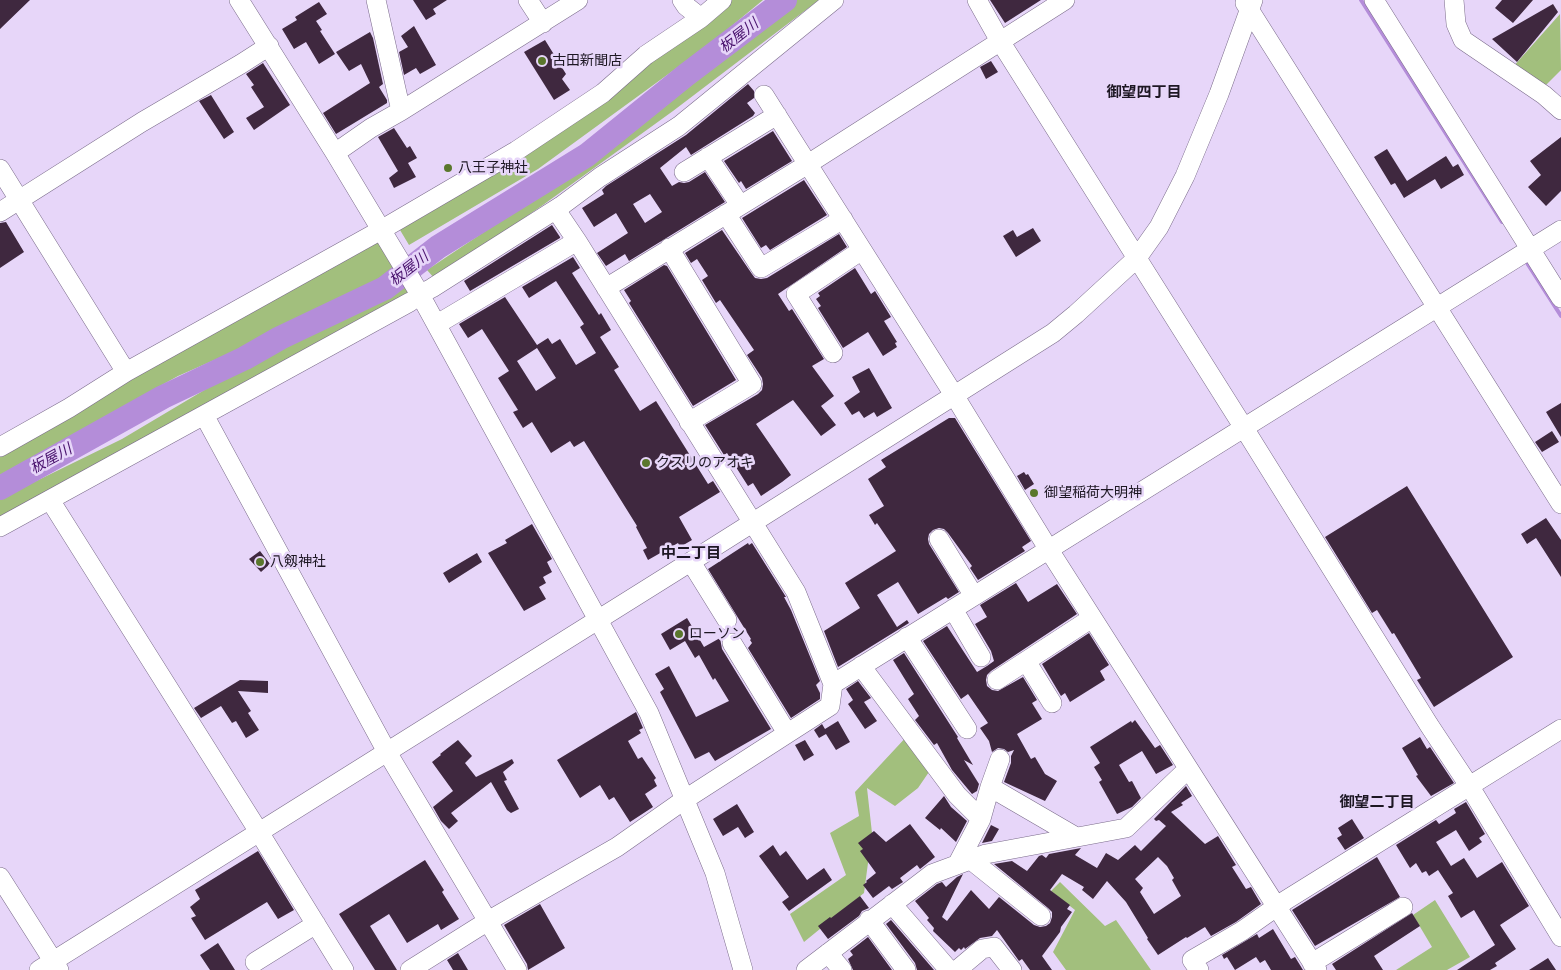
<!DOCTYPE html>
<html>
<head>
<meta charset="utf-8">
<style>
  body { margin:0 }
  canvas { display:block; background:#e7d6f9 }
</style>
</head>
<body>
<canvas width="1561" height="970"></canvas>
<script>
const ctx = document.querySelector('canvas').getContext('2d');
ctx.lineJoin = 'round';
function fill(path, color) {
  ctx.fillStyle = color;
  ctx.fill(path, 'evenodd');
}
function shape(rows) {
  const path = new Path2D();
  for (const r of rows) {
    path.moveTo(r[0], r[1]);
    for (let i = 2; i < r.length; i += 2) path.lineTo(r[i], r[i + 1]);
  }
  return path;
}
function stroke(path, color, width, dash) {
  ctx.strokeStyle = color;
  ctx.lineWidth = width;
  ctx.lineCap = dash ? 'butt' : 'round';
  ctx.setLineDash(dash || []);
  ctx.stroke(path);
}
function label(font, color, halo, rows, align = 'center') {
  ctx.font = font + ' Rubik,"Noto Sans JP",sans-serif';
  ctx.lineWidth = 5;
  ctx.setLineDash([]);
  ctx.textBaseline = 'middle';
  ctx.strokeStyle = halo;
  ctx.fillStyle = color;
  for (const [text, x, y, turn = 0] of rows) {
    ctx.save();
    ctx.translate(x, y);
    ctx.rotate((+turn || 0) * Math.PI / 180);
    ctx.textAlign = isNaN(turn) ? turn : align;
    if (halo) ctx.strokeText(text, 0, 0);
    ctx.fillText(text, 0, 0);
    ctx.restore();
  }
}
const green = shape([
  [730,0,763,0,711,43,538,169,409,245,397,225],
  [795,0,819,0,673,111,543,205,435,279,427,270,589,162],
  [1560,14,1561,70,1542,89,1512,68],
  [379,241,394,266,381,281,269,336,178,376,0,475,0,455,311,275],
  [403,284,410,293,0,522,0,500,18,490,122,439,233,373],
  [909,734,931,769,918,788,895,806,867,788,872,833,864,893,804,942,790,914,846,875,830,833,859,816,855,792],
  [1060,882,1105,926,1116,920,1151,970,1066,970,1053,952,1075,910,1051,891],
  [1435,900,1470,957,1447,970,1396,970,1432,947,1413,915]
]);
const stream = shape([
  [1361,0,1502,222],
  [1527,263,1561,316]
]);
const river = shape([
  [0,488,163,397,245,358,280,338,385,288,438,247,587,155,686,75,785,0]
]);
const building = shape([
  [0,0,30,0,0,29],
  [413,0,447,0,433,9,436,14,426,20],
  [990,0,1041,0,1005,23],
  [1502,0,1533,0,1513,23,1495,8],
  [319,2,327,14,316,21,322,30,320,31,335,54,319,64,306,42,294,49,282,29,297,20,295,17],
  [1553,4,1558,12,1517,62,1492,39],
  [414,26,436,65,420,74,416,68,404,75,399,52,408,47,401,36],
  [370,32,373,38,383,84,379,87,387,100,387,103,336,134,323,113,370,83,361,64,349,71,336,52],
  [545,40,566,74,562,79,570,90,554,100,524,52],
  [991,61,998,72,986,79,980,67],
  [263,63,290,105,254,130,246,118,264,107,251,87,254,85,246,74],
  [748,84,754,91,754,98,747,103,755,113,753,116,691,155,686,147,660,168,672,186,679,182,684,183,689,182,705,172,725,202,629,261,625,254,606,266,597,253,628,233,616,213,594,227,582,208,604,194,602,190,606,186,686,135],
  [650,194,662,212,645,223,633,204],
  [211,95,234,132,224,139,199,101],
  [394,128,407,148,410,146,417,158,408,163,416,177,394,188,389,178,398,171,378,137],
  [773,131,792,161,746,189,741,181,739,183,724,161],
  [1561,137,1561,191,1546,206,1528,187,1541,175,1530,161],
  [1387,149,1407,181,1446,156,1453,167,1458,164,1464,175,1441,189,1435,179,1404,198,1395,183,1391,185,1374,157],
  [804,180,827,215,770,250,766,245,761,248,742,218],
  [6,222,24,252,0,268,0,223],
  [552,225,560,237,560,238,470,291,464,281],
  [1033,228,1041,241,1016,257,1003,236,1013,230,1017,237],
  [722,230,752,274,755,278,761,279,767,278,839,234,847,247,778,294,789,311,792,309,824,359,812,366,834,396,821,406,836,425,821,436,793,400,756,424,791,475,782,482,761,496,753,483,748,486,727,453,724,455,705,425,758,394,762,390,763,384,762,378,747,355,754,350,720,300,716,303,702,280,708,276,697,259,691,263,685,253],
  [573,257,580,268,572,273,599,315,601,313,611,330,600,337,619,367,614,370,640,411,656,401,708,484,713,481,720,492,679,517,692,540,680,547,678,543,648,560,643,550,647,548,636,527,637,526,584,441,574,447,570,441,551,453,532,422,523,428,513,412,518,410,498,378,509,371,482,329,468,338,459,324,505,297,537,345,548,338,552,344,560,339,576,365,596,353,580,327,584,324,556,281,529,298,522,287],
  [537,348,556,378,536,391,517,361],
  [664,265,667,266,736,380,693,406,629,303,631,301,624,290],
  [855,268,871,294,875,291,891,317,884,321,897,342,895,343,897,347,883,356,868,332,843,348,818,308,821,306,816,299,820,296,818,293],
  [869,368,892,408,877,417,874,412,864,418,859,411,852,415,844,403,860,392,852,377],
  [1561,403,1561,437,1546,412],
  [949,418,955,418,1031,541,1022,547,1025,551,978,580,970,568,972,566,948,533,944,529,939,528,933,530,929,534,928,539,929,544,959,592,948,599,946,597,918,614,898,582,877,595,897,627,907,620,909,623,838,667,824,631,860,608,845,583,896,551,877,523,875,525,869,515,884,506,868,479,886,467,881,460],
  [1552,431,1559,442,1542,452,1535,442],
  [1024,472,1026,475,1028,474,1034,484,1025,490,1017,476],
  [1407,486,1513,657,1434,707,1417,680,1421,678,1394,633,1392,634,1377,610,1372,613,1325,537],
  [1546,518,1561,540,1561,577,1536,538,1527,544,1521,534],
  [532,524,552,559,547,562,552,572,543,577,546,583,539,587,546,599,524,611,488,553,507,543,505,540],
  [748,543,749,545,752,543,786,597,784,597,791,610,820,681,816,685,820,693,820,699,791,718,748,648,752,643,750,640,751,639,708,569],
  [260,551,270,564,261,572,249,559],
  [477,553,482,562,449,583,443,573],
  [1016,583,1028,602,1057,584,1077,614,991,671,987,675,986,680,987,686,992,690,998,691,1023,677,1037,700,1032,703,1042,719,1017,734,1031,759,1035,757,1045,774,1057,781,1045,801,1004,782,1011,763,1011,756,1014,750,1008,752,1004,749,998,748,992,752,989,741,980,728,988,723,968,694,961,699,923,641,947,626,977,672,987,666,994,661,991,651,975,624,987,617,980,605],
  [687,618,704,647,720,638,722,649,771,729,715,761,709,752,695,759,660,692,664,689,655,674,669,666,696,717,729,701,715,678,713,680,699,655,695,658,685,641,670,650,661,634],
  [1089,633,1109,665,1100,671,1105,680,1070,702,1065,693,1061,696,1042,664],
  [904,653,958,737,957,738,973,765,964,760,979,784,977,791,972,794,952,770,937,743,934,745,915,720,919,716,908,699,914,694,893,660],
  [240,680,268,681,268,693,238,691,251,711,248,713,259,730,246,738,236,721,232,723,221,706,201,718,194,708],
  [858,681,871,698,864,702,877,721,865,729,848,704,853,700,846,689],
  [636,712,643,728,639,730,641,733,628,741,638,759,642,757,656,778,654,780,657,786,645,794,653,807,630,822,614,797,609,800,600,785,580,798,557,760],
  [1135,720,1155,748,1160,745,1173,765,1156,774,1142,751,1119,765,1129,782,1132,781,1141,798,1132,807,1117,814,1099,782,1102,780,1094,767,1100,763,1090,747,1131,721,1132,723],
  [838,721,850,742,836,750,826,734,819,738,814,730,822,724,825,729],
  [1420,737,1427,749,1430,747,1454,783,1431,796,1416,776,1418,775,1402,748],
  [458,740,472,756,465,763,476,777,512,759,514,763,503,772,507,780,504,781,519,809,511,813,507,810,491,782,451,813,458,821,449,829,441,821,433,807,453,791,432,762,441,755,440,754],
  [805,740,814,755,804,761,795,745],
  [1186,786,1192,796,1181,803,1183,805,1171,812,1205,844,1218,836,1236,865,1232,867,1246,889,1251,887,1261,904,1236,922,1211,936,1205,927,1187,938,1186,937,1158,955,1147,939,1148,938,1126,902,1107,881,1093,899,1082,890,1084,887,1062,874,1050,890,1070,905,1067,909,1072,912,1061,927,1060,932,1042,956,1052,970,1030,970,1022,959,1019,961,997,930,992,936,980,938,965,949,964,947,961,950,959,948,955,952,933,931,934,928,927,920,929,918,915,901,937,884,942,882,946,887,957,877,963,874,942,917,947,921,971,890,989,909,999,897,1034,925,1040,927,1046,926,1050,923,1052,917,1052,912,1048,908,994,864,1012,861,1027,871,1039,856,1042,855,1046,858,1049,854,1081,848,1075,855,1097,868,1106,853,1118,860,1135,845,1141,851,1166,826,1159,820,1156,821,1154,819],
  [1158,857,1167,866,1174,878,1172,880,1181,896,1154,914,1140,892,1143,888,1135,879],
  [944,796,951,807,967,821,956,842,941,828,940,830,925,818],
  [1466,802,1485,834,1479,838,1482,842,1469,851,1456,830,1436,842,1451,866,1464,858,1477,878,1502,862,1529,906,1500,925,1516,949,1495,963,1497,966,1490,970,1457,970,1495,945,1474,910,1461,918,1448,896,1453,893,1438,870,1429,876,1426,871,1422,873,1416,863,1410,868,1396,845,1436,820,1439,824,1456,813,1454,809],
  [737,804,754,832,745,838,738,827,723,836,713,819],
  [1352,819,1364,838,1345,850,1337,838,1342,835,1338,828],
  [910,824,935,857,920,869,917,865,900,878,903,882,892,889,889,886,873,898,863,885,867,882,866,881,876,873,860,851,863,849,858,843,874,831,886,842],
  [991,825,999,829,992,841,982,843],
  [773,845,780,856,786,851,807,880,824,868,832,880,789,911,782,902,789,897,759,856],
  [258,851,294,910,278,919,267,902,205,940,191,918,196,916,190,907,200,899,195,890],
  [1377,857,1400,897,1315,946,1292,910],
  [425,860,444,890,442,892,459,919,441,930,438,924,407,943,389,914,370,926,397,970,375,970,339,914],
  [860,896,869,908,862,911,859,916,828,939,818,926,830,917,831,918],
  [540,904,565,948,528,970,527,964,504,925],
  [1412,913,1420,926,1374,956,1383,970,1336,970,1332,964],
  [891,920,934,970,917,970,915,963,886,924],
  [1273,929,1291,959,1295,957,1303,970,1271,970,1265,960,1260,963,1256,957,1235,970,1227,957,1224,959,1222,955,1257,934,1259,938],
  [868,937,892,970,853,970,848,959,853,955,850,951],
  [218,943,235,970,210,970,200,955],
  [458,953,468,970,453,970,447,960],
  [1548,958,1556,970,1529,970]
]);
const minor = shape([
  [239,0,335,153,418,291,649,713,715,873,743,970],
  [376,0,401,111],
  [528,0,543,23],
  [682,0,686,6,701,18],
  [977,0,1000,41,1244,428,1429,725,1470,787,1561,937],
  [1374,0,1561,298],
  [1454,0,1456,24,1463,40,1544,95,1561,110],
  [1245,3,1561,504],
  [764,95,954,395,1049,550,1317,970],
  [335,153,371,128,401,111,578,0],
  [708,157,740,205],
  [0,169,126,372],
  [684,172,777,115],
  [556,210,577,241],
  [0,212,142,122,241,64,269,46],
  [726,214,761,268,843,219],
  [669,248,752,384,689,422],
  [606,288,808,164,1065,0],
  [419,295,432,288,561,206,600,177,679,126,834,0],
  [439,323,577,241,796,592,833,684],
  [833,353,796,294,862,250],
  [204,415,387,752,517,970],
  [0,447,69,408,126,372,381,230,516,151,603,93,646,55,701,18,722,0],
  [50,500,259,832,344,970],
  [0,527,410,302],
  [939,539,974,596],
  [691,562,727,620],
  [953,609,981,657],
  [907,637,967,729],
  [732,643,787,733],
  [1026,661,1052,703],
  [861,666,957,795,981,819,957,865],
  [997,680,1092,618],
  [990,787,1076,837],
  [981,819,990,787,1000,759],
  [971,860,1041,916],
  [0,877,59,970],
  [892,904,949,970],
  [869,920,906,970],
  [828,953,842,970],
  [255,962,316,924],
  [1312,963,1403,907],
  [39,970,695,559,1053,333,1076,314,1137,258,1159,227,1185,176,1219,94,1253,0],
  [410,970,488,921,617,847,684,800,830,706,833,684,1561,230],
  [806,970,932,874,986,854,1126,828,1188,769],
  [957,970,982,949,994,947,1012,970],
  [1199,970,1192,960,1242,931,1286,900,1561,729]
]);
const markers = [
  [542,61,5,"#5a772c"],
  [448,168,5,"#5a772c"],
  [646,463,5,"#5a772c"],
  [1034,493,5,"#5a772c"],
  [260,562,5,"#5a772c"],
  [679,634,5,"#5a772c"]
];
const poiNames = [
  ["古田新聞店",552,61],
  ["八王子神社",458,168],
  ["クスリのアオキ",656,463],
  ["御望稲荷大明神",1044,493],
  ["八剱神社",270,562],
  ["ローソン",689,634]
];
const waterNames = [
  ["板屋川",739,36,-38],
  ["板屋川",409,269,-38],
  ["板屋川",51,459,-29]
];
const neighbourhoodNames = [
  ["御望四丁目",1144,93],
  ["中二丁目",691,554],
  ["御望二丁目",1377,803]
];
fill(green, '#a2bf7d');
stroke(stream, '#b48dd9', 4);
stroke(river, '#b48dd9', 24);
fill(building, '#3f283f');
stroke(minor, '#7b6c8b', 20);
stroke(minor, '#fff', 19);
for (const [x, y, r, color] of markers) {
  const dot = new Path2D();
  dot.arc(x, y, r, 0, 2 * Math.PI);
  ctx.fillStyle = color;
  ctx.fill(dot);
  stroke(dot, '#e7d6f9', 2);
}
label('14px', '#1d1723', '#e7d6f9', poiNames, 'left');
label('italic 15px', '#49126d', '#e7d6f9', waterNames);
label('bold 15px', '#1d1723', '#e7d6f9', neighbourhoodNames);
</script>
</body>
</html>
